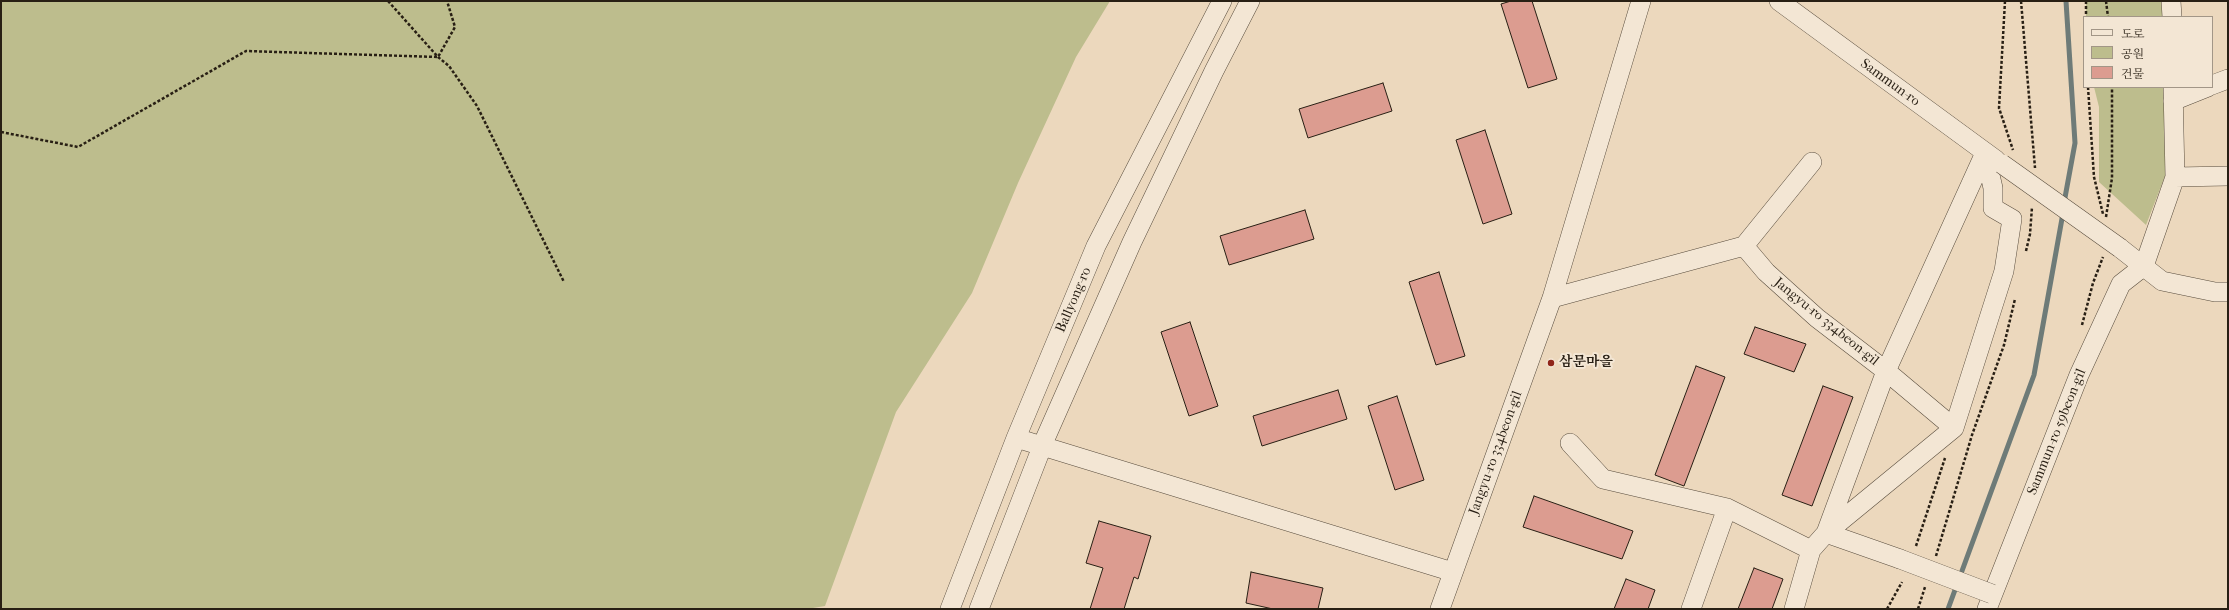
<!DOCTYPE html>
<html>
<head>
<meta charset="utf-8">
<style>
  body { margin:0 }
  #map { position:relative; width:2229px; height:610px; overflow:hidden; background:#ecd8bd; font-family:"IM FELL French Canon","Noto Serif KR",serif }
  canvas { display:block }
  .frame { position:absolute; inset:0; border:2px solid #281f14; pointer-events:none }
  .legend { position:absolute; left:2083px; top:16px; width:130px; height:72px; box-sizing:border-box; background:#f3e6d4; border:1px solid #a29687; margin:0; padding:5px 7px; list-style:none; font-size:12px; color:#281f14 }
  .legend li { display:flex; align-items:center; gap:8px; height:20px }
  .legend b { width:20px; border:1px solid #a29687 }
</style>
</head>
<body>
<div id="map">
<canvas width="2229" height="610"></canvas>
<div class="frame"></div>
<ul class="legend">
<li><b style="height:5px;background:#f3e6d4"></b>도로</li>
<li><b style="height:11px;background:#bdbd8d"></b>공원</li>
<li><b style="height:11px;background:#dc9c90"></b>건물</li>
</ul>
</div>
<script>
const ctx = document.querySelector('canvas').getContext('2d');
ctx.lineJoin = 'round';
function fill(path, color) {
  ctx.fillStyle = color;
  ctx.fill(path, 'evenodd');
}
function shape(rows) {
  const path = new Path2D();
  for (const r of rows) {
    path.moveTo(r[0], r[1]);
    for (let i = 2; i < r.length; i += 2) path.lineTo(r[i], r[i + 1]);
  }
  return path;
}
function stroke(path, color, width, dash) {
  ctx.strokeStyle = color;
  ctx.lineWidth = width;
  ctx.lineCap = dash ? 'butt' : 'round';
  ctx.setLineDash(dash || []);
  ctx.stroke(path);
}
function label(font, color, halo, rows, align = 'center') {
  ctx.font = font + ' "IM FELL French Canon","Noto Serif KR",serif';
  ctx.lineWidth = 4;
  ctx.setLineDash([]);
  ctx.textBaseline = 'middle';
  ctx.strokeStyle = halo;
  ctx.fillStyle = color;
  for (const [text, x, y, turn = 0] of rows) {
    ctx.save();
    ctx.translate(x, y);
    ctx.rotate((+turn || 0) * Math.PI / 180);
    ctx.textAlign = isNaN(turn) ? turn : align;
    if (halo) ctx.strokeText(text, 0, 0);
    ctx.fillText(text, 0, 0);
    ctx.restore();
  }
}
const green = shape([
  [1,1,1110,1,1076,57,1018,183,972,293,896,412,825,606,807,609,1,609],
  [2086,1,2165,1,2166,17,2086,17],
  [2094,87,2169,87,2172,158,2146,225,2099,182,2099,107]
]);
const stream = shape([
  [2064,203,2075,143,2066,1],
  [1948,609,2034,375,2063,213]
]);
const building = shape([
  [1511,1,1532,1,1557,79,1528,88,1501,4,1511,1],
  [1383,83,1392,111,1308,138,1299,109,1383,83],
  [1485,130,1512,214,1483,224,1456,140,1485,130],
  [1305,210,1314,239,1229,265,1220,236,1305,210],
  [1439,272,1465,356,1436,365,1409,282,1439,272],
  [1190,322,1218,406,1189,416,1161,332,1190,322],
  [1755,327,1806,344,1794,372,1744,354,1755,327],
  [1696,366,1725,377,1684,486,1655,475,1696,366],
  [1823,386,1853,397,1812,506,1782,495,1823,386],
  [1338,390,1347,419,1262,446,1253,416,1338,390],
  [1397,396,1424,480,1395,490,1368,406,1397,396],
  [1534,496,1633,531,1622,559,1523,527,1534,496],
  [1099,521,1151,536,1138,579,1134,577,1124,609,1090,609,1103,568,1086,563,1099,521],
  [1754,568,1783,579,1772,609,1738,609,1754,568],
  [1251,572,1323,588,1318,609,1273,609,1246,603,1251,572],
  [1626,579,1655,590,1648,609,1614,609,1626,579]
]);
const path = shape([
  [388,1,438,57,449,66,477,106,564,282],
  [2005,1,1999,108,2013,150],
  [2021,1,2035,168],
  [2086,1,2086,17],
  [2106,1,2108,17],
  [2088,87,2094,177,2103,214],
  [1,132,78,147,246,51,438,57,455,27,447,1],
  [2106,217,2112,178,2112,87],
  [2026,251,2030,234,2032,207],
  [2082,325,2093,283,2103,257],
  [1916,546,1945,458],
  [1936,556,1972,435,2004,345,2015,299],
  [1887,609,1902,582],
  [1918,609,1925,587]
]);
const minor = shape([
  [1779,1,1996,160],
  [2171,1,2172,17],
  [2212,85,2228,79],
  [2173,101,2208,87],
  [2175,177,2228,176],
  [1744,246,1766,272,1817,318,1886,371,1954,428],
  [1744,246,1812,162],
  [2120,248,2162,281,2215,292,2228,292],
  [1552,298,1744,246],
  [1016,438,1453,572],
  [1570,443,1603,479,1727,508,1811,550],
  [1900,559,1826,533,1954,428,2004,271,2012,219,1993,208,1993,188,1985,153],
  [950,609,1016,438,1096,246,1222,1],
  [979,609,1045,439,1132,242,1214,71,1250,1],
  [1440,609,1552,298,1641,1],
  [1691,609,1727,508],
  [1794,609,1811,550,1826,533,1886,371,1985,153],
  [1987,609,2079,375,2121,284,2144,266,2175,177,2173,87]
]);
const minorBridge = shape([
  [2002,164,2120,248],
  [1900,559,1992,594]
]);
const markers = [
  [1551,363,4,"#8f2418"]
];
const streetNames = [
  ["Sammun-ro",1890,83,36],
  ["Ballyong-ro",1074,300,-67],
  ["Jangyu-ro 334beon-gil",1826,322,39],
  ["Sammun-ro 59beon-gil",2057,432,-68],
  ["Jangyu-ro 334beon-gil",1496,453,-70]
];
const poiNames = [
  ["삼문마을",1559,363]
];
fill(green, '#bdbd8d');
stroke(stream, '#6e7b78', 5);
fill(building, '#dc9c90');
stroke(building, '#281f14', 1);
stroke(minor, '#594d3e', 20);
stroke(path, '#281f14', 2.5, [3, 2]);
stroke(minor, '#f3e6d4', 19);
stroke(minorBridge, '#594d3e', 20, []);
stroke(minorBridge, '#f3e6d4', 19);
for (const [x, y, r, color] of markers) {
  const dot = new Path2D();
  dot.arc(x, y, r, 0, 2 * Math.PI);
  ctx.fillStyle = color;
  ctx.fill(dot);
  stroke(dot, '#f3e6d4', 1.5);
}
label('14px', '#281f14', '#f3e6d4', streetNames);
label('bold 14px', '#281f14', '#f3e6d4', poiNames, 'left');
</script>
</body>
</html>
